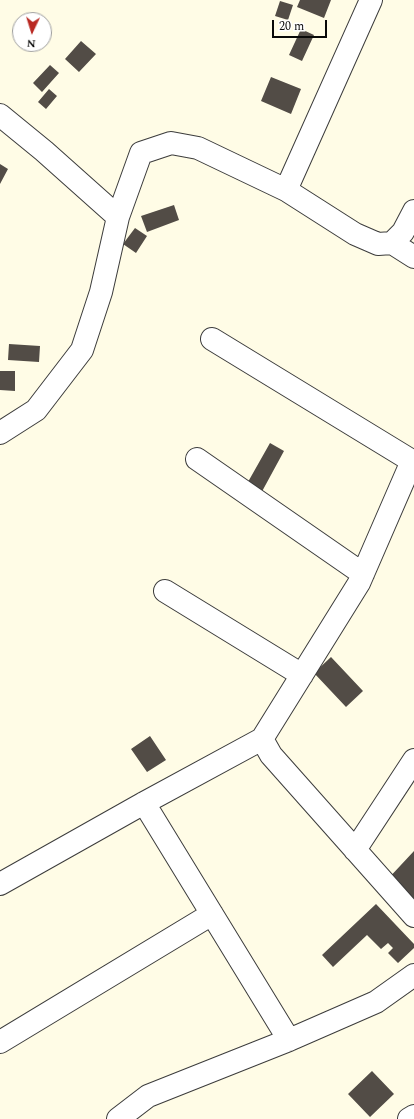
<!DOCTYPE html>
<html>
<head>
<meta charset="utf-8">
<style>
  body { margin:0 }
  #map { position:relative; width:414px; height:1119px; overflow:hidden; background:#fffce6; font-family:Spectral,serif }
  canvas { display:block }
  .north { position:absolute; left:12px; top:12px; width:40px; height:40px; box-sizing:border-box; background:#fff; border:1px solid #9d9d9d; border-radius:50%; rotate:184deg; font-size:11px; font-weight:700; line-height:16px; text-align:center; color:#090909 }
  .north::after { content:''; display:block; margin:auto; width:14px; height:18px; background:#b92821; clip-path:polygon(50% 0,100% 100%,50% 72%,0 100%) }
  .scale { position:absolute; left:272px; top:20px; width:55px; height:18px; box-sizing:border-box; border:2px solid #090909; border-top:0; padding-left:5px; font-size:12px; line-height:14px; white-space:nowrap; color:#090909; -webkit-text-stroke:3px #fff; paint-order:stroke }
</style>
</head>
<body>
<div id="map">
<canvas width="414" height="1119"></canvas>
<div class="north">N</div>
<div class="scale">20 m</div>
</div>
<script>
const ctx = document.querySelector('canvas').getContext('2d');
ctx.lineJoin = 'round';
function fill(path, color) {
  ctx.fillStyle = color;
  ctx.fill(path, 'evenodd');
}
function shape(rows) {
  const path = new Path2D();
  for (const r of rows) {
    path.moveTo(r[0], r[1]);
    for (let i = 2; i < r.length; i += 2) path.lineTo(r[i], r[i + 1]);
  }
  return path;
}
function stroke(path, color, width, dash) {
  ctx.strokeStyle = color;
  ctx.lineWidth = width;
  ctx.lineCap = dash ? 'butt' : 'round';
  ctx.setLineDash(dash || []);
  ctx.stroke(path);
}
const building = shape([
  [300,0,331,0,324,18,297,7],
  [280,1,293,5,288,20,275,16],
  [301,29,314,35,302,61,289,55],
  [81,41,96,54,79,72,65,59],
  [50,65,59,73,42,92,33,83],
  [271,77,301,89,291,114,261,101],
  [49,89,57,96,46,109,38,102],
  [0,164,8,169,0,184],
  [174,205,179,220,147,232,141,216],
  [135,228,147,236,136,253,123,244],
  [9,344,40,346,39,362,8,360],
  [0,371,15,371,15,391,0,390],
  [270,443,284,451,259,497,244,489],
  [331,657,363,691,346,707,314,673],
  [150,736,166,760,147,772,131,749],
  [414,851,414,907,386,881],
  [376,904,414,944,414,948,398,963,388,953,393,948,388,943,381,949,367,935,333,967,322,955],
  [372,1071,394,1094,370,1117,348,1094]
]);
const minor = shape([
  [0,115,44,151,118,217],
  [286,190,371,0],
  [392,243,414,257],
  [0,433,36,410,82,350,101,292,118,217,141,153,171,143,198,148,286,190,355,234,378,244,392,243,403,232,414,211],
  [197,459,363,574],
  [165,591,302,675],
  [262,739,271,755,414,916],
  [144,803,289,1040],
  [355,850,414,760],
  [0,884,144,803,262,739,359,583,412,461,212,339],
  [0,1042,212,914],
  [118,1119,148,1096,289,1040,376,1002,414,975],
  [409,1119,414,1116]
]);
fill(building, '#524c46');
stroke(minor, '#3c3c3c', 24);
stroke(minor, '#fff', 22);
</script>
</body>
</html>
